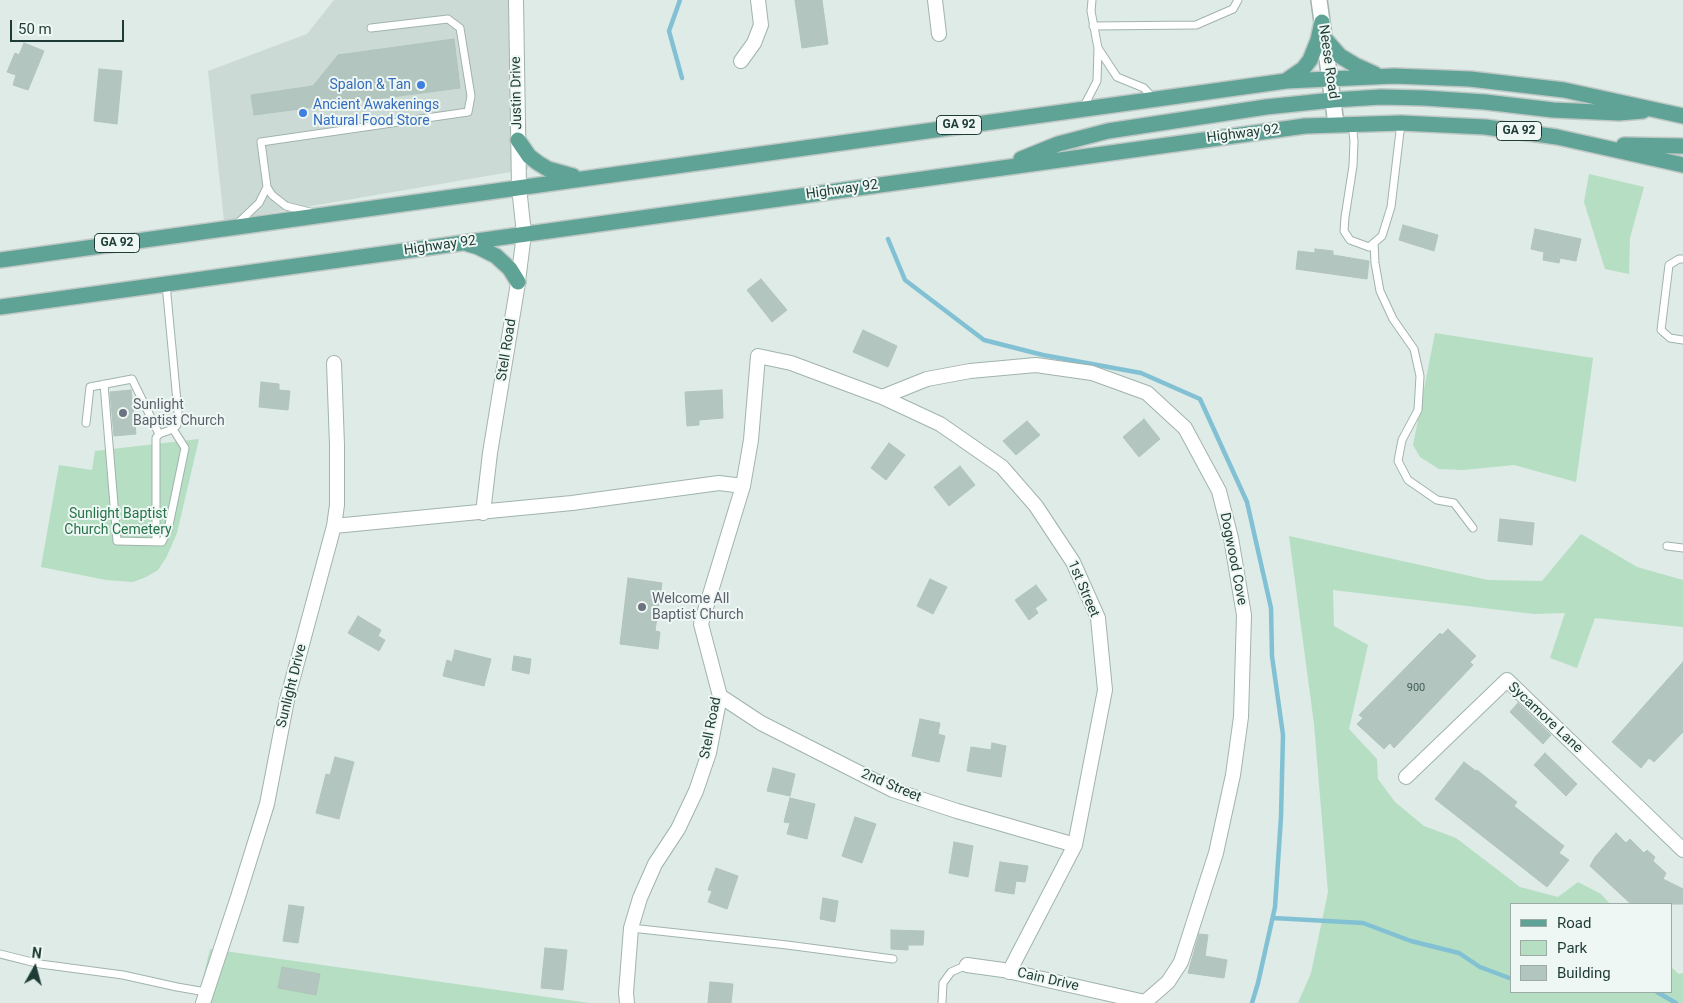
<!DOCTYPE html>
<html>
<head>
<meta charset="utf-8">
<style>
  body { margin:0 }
  #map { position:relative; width:1683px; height:1003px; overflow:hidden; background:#deebe6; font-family:Roboto,sans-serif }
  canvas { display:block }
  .legend { position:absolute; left:1510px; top:903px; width:162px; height:90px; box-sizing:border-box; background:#eef7f3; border:1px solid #9baca7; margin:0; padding:6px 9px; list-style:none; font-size:15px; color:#1e3b35 }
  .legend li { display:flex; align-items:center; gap:10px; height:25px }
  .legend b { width:25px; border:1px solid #9baca7 }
  .north { position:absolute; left:10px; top:943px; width:50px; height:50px; -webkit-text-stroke:4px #eef7f3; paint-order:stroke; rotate:7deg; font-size:14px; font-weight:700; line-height:20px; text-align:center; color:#1e3b35 }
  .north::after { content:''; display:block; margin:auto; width:18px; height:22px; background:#1e3b35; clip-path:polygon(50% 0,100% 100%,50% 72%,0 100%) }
  .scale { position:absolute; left:10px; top:20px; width:114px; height:22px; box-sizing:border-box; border:2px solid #1e3b35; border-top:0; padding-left:6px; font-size:15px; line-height:18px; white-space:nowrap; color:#1e3b35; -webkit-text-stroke:4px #eef7f3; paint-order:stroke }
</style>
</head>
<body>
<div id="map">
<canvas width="1683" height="1003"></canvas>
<ul class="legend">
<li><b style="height:6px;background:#5fa397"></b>Road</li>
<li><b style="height:14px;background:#b5dec3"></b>Park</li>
<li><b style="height:14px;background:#b3c5bf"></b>Building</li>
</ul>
<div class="north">N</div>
<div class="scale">50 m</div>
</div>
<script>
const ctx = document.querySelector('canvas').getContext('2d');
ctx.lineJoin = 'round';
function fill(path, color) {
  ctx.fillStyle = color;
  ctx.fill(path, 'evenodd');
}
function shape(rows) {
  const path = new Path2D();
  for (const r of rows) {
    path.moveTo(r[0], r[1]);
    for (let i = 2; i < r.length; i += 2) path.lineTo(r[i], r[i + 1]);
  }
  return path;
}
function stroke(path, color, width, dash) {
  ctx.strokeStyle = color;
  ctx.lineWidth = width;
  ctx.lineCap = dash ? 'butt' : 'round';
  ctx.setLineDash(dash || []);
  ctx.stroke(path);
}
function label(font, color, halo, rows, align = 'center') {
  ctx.font = font + ' Roboto,sans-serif';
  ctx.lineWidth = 4;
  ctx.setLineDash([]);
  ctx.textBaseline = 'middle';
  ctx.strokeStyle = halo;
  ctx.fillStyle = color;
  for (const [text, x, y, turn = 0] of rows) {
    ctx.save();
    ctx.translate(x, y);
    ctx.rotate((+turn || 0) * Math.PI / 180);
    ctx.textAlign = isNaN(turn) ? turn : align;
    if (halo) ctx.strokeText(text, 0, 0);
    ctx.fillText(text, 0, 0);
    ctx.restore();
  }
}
const built = shape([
  [334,0,521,0,528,169,224,221,208,71,307,34]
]);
const green = shape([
  [1589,174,1644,187,1630,238,1629,274,1605,269,1584,202],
  [1435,333,1593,358,1576,482,1514,465,1463,470,1439,469,1420,457,1413,445],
  [199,439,177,533,166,558,158,570,146,577,133,582,106,580,41,567,59,465,92,470,95,451],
  [1581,534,1637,567,1683,580,1683,627,1595,618,1577,668,1550,658,1565,613,1534,614,1333,590,1334,626,1368,645,1349,729,1377,759,1378,779,1395,802,1424,826,1456,838,1520,887,1558,897,1578,882,1601,894,1610,904,1512,904,1512,992,1672,992,1672,968,1679,974,1683,973,1683,1003,1298,1003,1311,973,1328,892,1314,724,1289,536,1488,580,1542,581],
  [210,949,589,1003,197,1003]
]);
const stream = shape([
  [680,0,669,31,682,78],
  [888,239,905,280,984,340,1043,355,1141,373,1200,399,1247,502,1271,608,1272,656,1283,735,1281,817,1275,907,1258,983,1252,1003],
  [1273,918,1363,923,1411,941,1459,953,1480,967,1512,979],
  [1657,992,1676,1003]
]);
const building = shape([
  [795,0,822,0,828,44,802,48,795,0],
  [454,39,460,88,254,115,251,95,313,86,338,55,454,39],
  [24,43,44,51,28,90,13,85,16,75,7,72,15,53,19,55,24,43],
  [99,69,122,71,117,124,94,121,99,69],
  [1403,225,1438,235,1434,251,1399,240,1403,225],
  [1535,229,1581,239,1576,261,1560,258,1559,263,1543,260,1544,252,1531,249,1535,229],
  [1315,249,1333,251,1333,255,1369,261,1367,279,1296,269,1298,251,1315,253,1315,249],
  [761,279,787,310,772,322,747,290,761,279],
  [863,330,897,346,888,367,853,352,863,330],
  [261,382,279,384,279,390,290,391,288,410,259,407,261,382],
  [131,390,136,434,114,436,110,392,131,390],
  [722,390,723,418,699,420,699,425,687,426,685,392,722,390],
  [1144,419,1160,439,1139,457,1123,437,1144,419],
  [1027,421,1040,435,1016,455,1003,441,1027,421],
  [889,443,905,455,886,480,871,468,889,443],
  [960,466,975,485,949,506,934,487,960,466],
  [1500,519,1534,523,1532,545,1498,541,1500,519],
  [628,578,662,583,655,631,660,632,658,649,620,644,628,578],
  [930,579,947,587,933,614,917,606,930,579],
  [1036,585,1047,600,1035,608,1038,613,1029,620,1015,600,1036,585],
  [358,616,381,630,378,636,385,640,379,651,348,633,358,616],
  [1448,629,1476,656,1470,662,1473,665,1394,748,1390,743,1384,749,1357,724,1363,718,1359,715,1440,633,1442,635,1448,629],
  [455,650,491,659,484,686,443,676,447,660,452,662,455,650],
  [514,656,531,659,529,674,512,670,514,656],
  [1683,662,1683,732,1654,762,1649,758,1641,768,1612,742,1683,662],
  [1518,703,1551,735,1543,744,1510,712,1518,703],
  [920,719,940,723,938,734,945,736,939,762,912,756,920,719],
  [992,743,1006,746,1001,777,967,771,971,747,991,750,992,743],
  [1545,753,1577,784,1566,796,1534,765,1545,753],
  [335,757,354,762,339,819,316,813,326,774,330,775,335,757],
  [1464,762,1476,771,1477,770,1517,802,1514,806,1564,846,1559,853,1569,860,1547,887,1435,799,1464,762],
  [773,768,795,774,790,796,767,791,773,768],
  [790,798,815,804,807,839,787,834,790,823,784,822,790,798],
  [855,817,876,824,862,863,842,856,855,817],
  [1616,833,1626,843,1630,839,1644,853,1647,850,1655,857,1653,861,1666,873,1663,879,1683,889,1683,904,1631,904,1590,866,1595,857,1616,833],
  [954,842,973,846,968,877,949,873,954,842],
  [1000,862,1028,866,1025,882,1016,881,1014,894,995,891,1000,862],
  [716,868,738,876,727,909,708,902,712,891,708,890,716,868],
  [823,898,838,901,835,922,820,919,823,898],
  [289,905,304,907,298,943,283,941,289,905],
  [891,930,924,931,923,945,908,945,908,950,891,949,891,930],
  [1199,934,1208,935,1205,956,1227,960,1224,978,1188,973,1199,934],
  [545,948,567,950,563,990,541,988,545,948],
  [282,967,320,974,316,995,278,988,282,967],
  [710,982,733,984,731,1003,708,1003,710,982]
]);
const service = shape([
  [1093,26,1196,25,1233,9,1238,0],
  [1098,48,1117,77,1144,88,1153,98],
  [1083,108,1097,81,1098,48,1091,11,1092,0],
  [1352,124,1354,141,1353,166,1345,217,1344,231,1350,240,1369,247,1382,236,1391,207,1401,123],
  [310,212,286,206,272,195,267,187,261,142,468,112,471,96,460,28,448,19,371,28],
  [238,223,259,203,267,187],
  [1374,243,1375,263,1380,291,1393,319,1414,349,1420,376,1418,410,1402,440,1398,461,1408,480,1437,500,1454,503,1473,528],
  [1683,259,1679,259,1669,265,1661,330,1670,338,1683,340],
  [104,384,117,541,162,542,168,530,185,448,173,429],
  [86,423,90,387,132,379,159,434,173,429,177,425,178,412,166,284],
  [156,542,156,438,159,434],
  [1667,546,1683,548],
  [631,928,787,945,893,959],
  [0,954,40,964,123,975,177,987,206,992],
  [942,1003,943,983,951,972,967,965]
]);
const minor = shape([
  [935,0,939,34],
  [741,61,754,43,761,25,758,0],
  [882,397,927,379,970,371,1036,365,1092,373,1147,393,1185,428,1219,491,1231,538,1244,615,1241,717,1233,775,1216,853,1181,962,1168,982,1145,1002,1003,970,967,965],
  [483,513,490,453,517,289,524,234,519,187,516,0],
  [334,526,572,503,719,483,743,486],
  [720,696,761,723,893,790,957,811,1075,845],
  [1406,777,1507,680,1683,850],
  [203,1003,238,897,267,804,287,700,334,526,337,505,337,445,334,363],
  [627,1003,626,993,631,928,640,898,655,864,678,829,696,791,709,753,720,696,701,624,743,486,751,440,758,356,791,363,882,397,940,424,1002,467,1036,506,1073,562,1098,618,1105,690,1075,845,1009,972]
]);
const tertiary = shape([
  [1319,0,1336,124]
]);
const primary = shape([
  [1325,39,1340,56,1355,65,1375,74],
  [1287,80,1303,69,1310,60,1318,40,1322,22],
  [518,140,529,156,538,163,548,169,573,176],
  [1624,145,1683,146],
  [1021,159,1058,144,1108,131,1266,107,1333,100,1381,97,1424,98,1485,102,1553,110,1619,113,1643,111],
  [468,244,478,247,496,256,510,269,518,282],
  [0,260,1286,81,1394,76,1470,79,1564,90,1683,116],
  [0,307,1305,126,1401,123,1485,127,1557,137,1683,165]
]);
const markers = [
  [421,85,5,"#3f7fe0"],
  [303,113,5,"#3f7fe0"],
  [123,413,5,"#6b7280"],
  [642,607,5,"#6b7280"]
];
const numberNames = [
  ["900",1416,688]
];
const shields = [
  [959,125,45],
  [1519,131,45],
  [117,243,45]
];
const shieldNames = [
  ["GA 92",959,125],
  ["GA 92",1519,131],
  ["GA 92",117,243]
];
const streetNames = [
  ["Neese Road",1328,62,82],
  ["Justin Drive",517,93,-91],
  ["Highway 92",1243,134,-7],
  ["Highway 92",842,190,-8],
  ["Highway 92",440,246,-8],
  ["Stell Road",507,350,-81],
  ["Dogwood Cove",1233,559,79],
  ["1st Street",1083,589,67],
  ["Sunlight Drive",292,686,-76],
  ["Sycamore Lane",1545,718,43],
  ["Stell Road",711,728,-79],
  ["2nd Street",891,786,23],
  ["Cain Drive",1048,980,13]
];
const shopNames = [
  ["Spalon & Tan",411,85],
  ["Ancient Awakenings",313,105,"left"],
  ["Natural Food Store",313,121,"left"]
];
const worshipNames = [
  ["Sunlight",133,405],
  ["Baptist Church",133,421],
  ["Welcome All",652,599],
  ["Baptist Church",652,615]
];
const parkNames = [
  ["Sunlight Baptist",118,514],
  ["Church Cemetery",118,530]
];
fill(built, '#ccdad5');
fill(green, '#b5dec3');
stroke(stream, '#82c1d4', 4.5);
fill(building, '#b3c5bf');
stroke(building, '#b0c4bd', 1);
stroke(service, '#a1b3ad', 9);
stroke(minor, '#a1b3ad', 16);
stroke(tertiary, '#a1b3ad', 18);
stroke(primary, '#c0c8c6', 18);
stroke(service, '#fff', 7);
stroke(minor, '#fff', 14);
stroke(tertiary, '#fff', 15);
stroke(primary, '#5fa397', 15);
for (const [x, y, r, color] of markers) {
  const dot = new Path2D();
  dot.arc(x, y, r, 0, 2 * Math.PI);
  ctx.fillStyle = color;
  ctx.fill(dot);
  stroke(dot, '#eef7f3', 2);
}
label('11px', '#435e58', null, numberNames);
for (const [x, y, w] of shields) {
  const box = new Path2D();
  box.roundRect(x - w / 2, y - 9.5, w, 19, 4);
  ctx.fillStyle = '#eef7f3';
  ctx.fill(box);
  stroke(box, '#1e3b35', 1);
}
label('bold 12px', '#1e3b35', null, shieldNames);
label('14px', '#1e3b35', '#eef7f3', streetNames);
label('14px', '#366cbe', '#eef7f3', shopNames, 'right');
label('14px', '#5b616d', '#eef7f3', worshipNames, 'left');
label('14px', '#26744a', '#eef7f3', parkNames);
</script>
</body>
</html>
